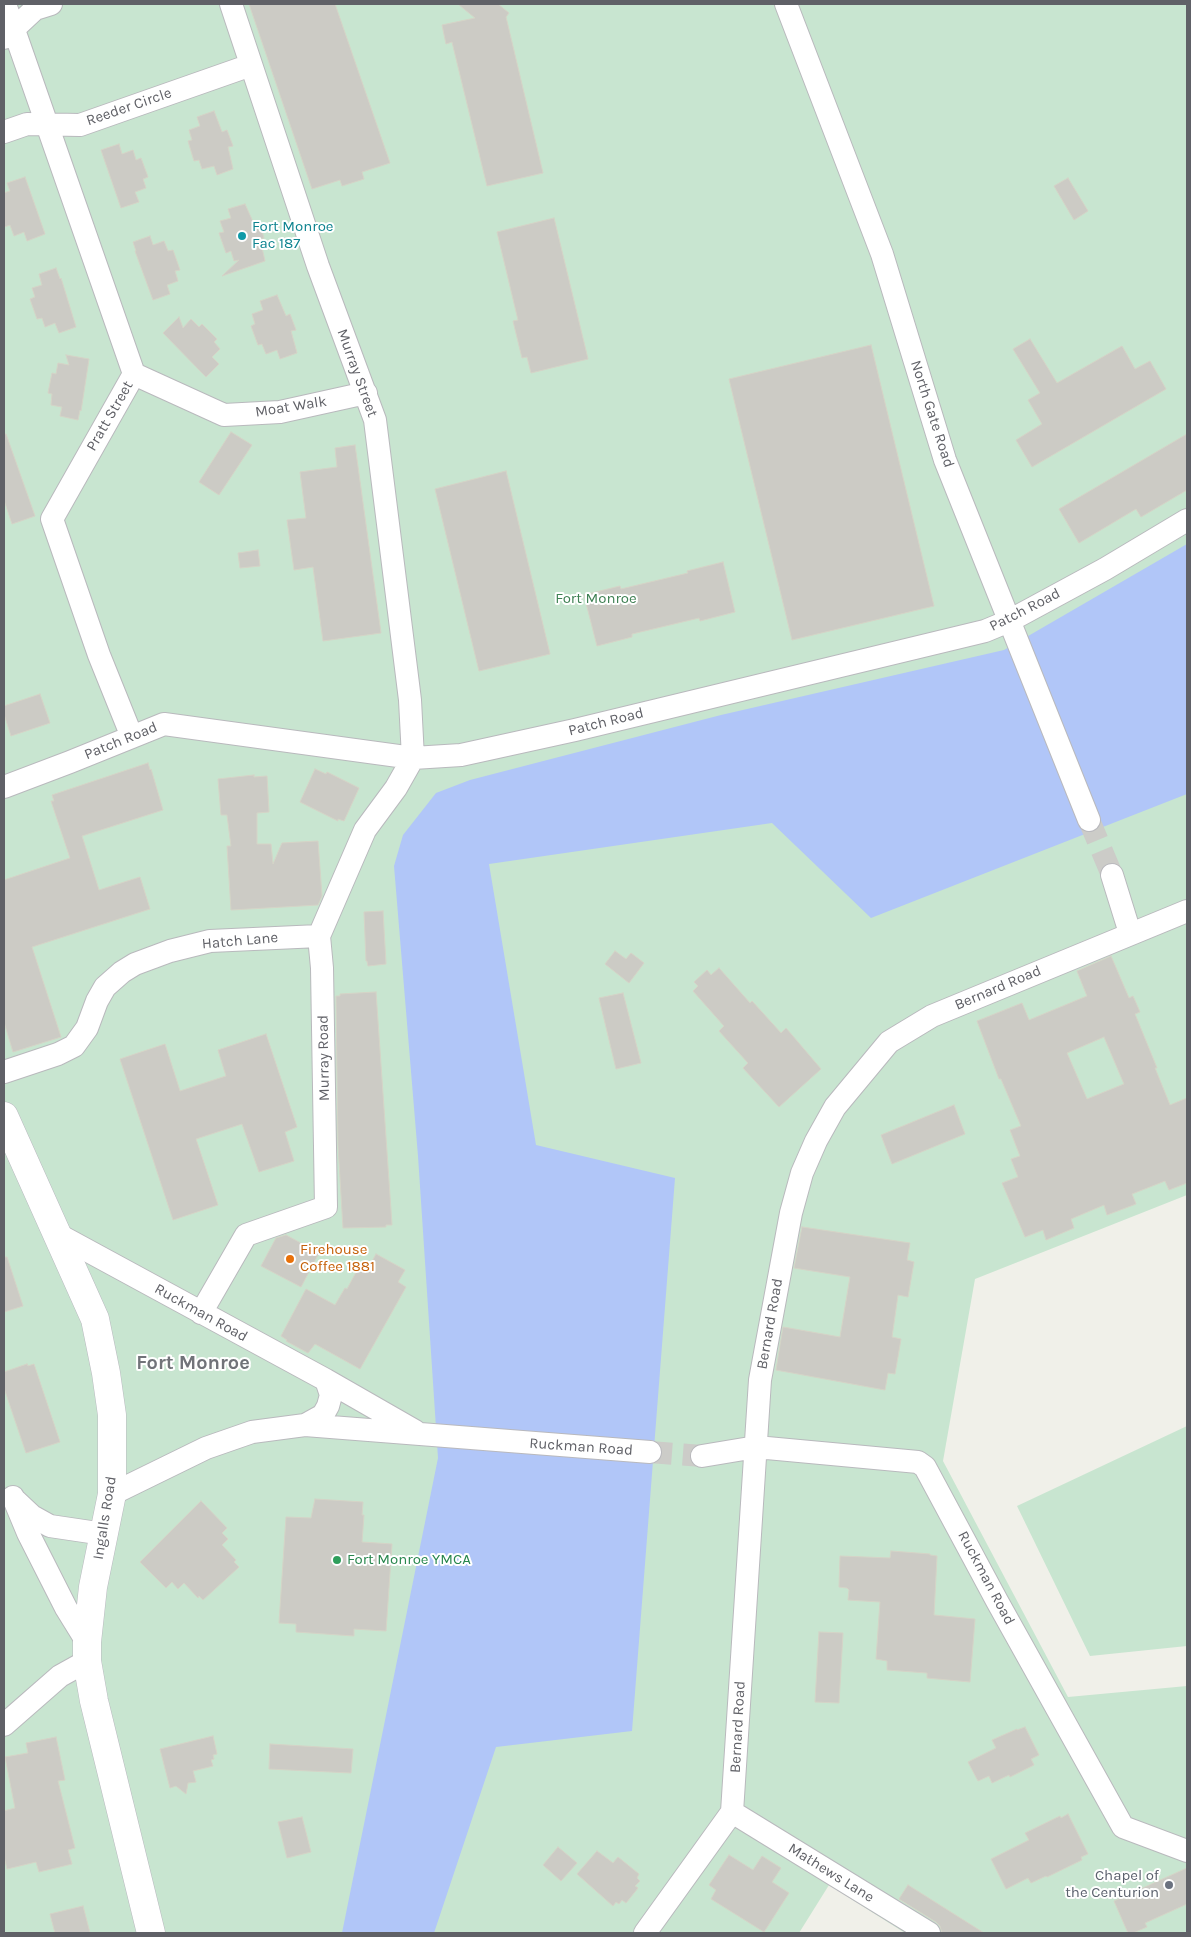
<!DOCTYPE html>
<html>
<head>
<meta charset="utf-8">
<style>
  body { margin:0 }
  #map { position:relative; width:1191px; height:1937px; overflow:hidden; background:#f0f0e9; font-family:Karla,sans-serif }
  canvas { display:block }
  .frame { position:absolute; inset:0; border:5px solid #606167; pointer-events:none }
</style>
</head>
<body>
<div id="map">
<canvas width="1191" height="1937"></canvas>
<div class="frame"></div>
</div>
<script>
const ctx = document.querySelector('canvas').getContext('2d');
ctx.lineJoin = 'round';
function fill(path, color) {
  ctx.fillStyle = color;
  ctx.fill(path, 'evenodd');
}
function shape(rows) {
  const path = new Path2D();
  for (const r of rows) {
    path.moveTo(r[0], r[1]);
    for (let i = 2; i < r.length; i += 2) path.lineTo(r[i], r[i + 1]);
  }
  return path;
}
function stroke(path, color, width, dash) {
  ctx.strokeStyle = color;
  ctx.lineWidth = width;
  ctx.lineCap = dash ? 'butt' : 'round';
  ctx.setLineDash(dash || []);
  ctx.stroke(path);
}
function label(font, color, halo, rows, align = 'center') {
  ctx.font = font + ' Karla,sans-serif';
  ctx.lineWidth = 4;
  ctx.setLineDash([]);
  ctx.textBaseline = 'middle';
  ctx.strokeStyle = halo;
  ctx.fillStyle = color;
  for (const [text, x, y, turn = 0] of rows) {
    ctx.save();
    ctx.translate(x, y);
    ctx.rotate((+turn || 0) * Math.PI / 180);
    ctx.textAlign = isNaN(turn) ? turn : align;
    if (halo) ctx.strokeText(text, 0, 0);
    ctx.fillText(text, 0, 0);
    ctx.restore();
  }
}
const green = shape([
  [4,4,1187,4,1187,1195,975,1279,943,1461,1068,1697,1187,1686,1187,1933,905,1933,829,1885,799,1933,4,1933],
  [1187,1426,1187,1646,1090,1656,1017,1506]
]);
const water = shape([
  [1187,544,1187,794,871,918,772,823,489,864,536,1145,675,1178,632,1731,496,1747,434,1933,342,1933,438,1458,418,1156,394,866,403,835,436,793,470,780,721,715,1004,650]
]);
const building = shape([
  [249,4,335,4,390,163,362,172,364,179,342,186,340,180,312,189,249,4],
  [458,4,498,4,509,13,506,17,543,173,487,186,452,42,446,44,442,25,475,18,458,4],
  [214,111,222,132,227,130,233,146,228,147,233,169,217,175,214,166,202,169,199,160,194,161,188,141,192,140,189,130,200,126,197,117,214,111],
  [119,144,122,154,133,150,136,160,141,158,148,177,143,179,146,188,135,192,139,202,121,208,101,150,119,144],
  [25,177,45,234,27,241,24,232,14,236,10,225,4,227,4,193,10,191,7,183,25,177],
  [1068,178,1088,211,1074,220,1054,186,1068,178],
  [245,204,254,224,259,222,264,238,260,239,265,261,222,276,239,260,234,261,231,251,226,253,219,233,224,232,220,221,231,218,228,209,245,204],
  [554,218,588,359,531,373,527,357,522,358,513,321,518,320,497,232,554,218],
  [150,236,153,245,164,241,168,251,173,250,180,270,175,271,178,281,167,285,170,294,153,300,135,251,136,251,133,242,150,236],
  [56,268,60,279,61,278,76,327,59,333,55,323,45,327,42,318,37,319,30,299,35,297,32,288,42,285,39,274,56,268],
  [277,295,286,316,290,314,296,330,291,331,297,353,280,359,277,350,266,354,262,344,258,345,251,326,255,324,252,314,263,310,260,301,277,295],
  [179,317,183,328,191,319,199,327,202,324,217,339,214,342,220,349,212,357,219,364,206,377,163,333,179,317],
  [1030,339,1057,383,1122,346,1135,369,1150,361,1166,389,1032,467,1016,440,1042,424,1028,400,1040,393,1013,349,1030,339],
  [871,345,934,606,792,640,729,379,871,345],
  [66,355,89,359,81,411,80,410,78,420,60,416,62,407,51,405,52,394,48,393,52,373,56,374,58,363,69,365,66,355],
  [231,432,252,445,219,495,199,482,231,432],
  [4,434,6,434,35,516,12,524,4,500,4,434],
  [1187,434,1187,490,1141,517,1136,509,1079,543,1059,509,1187,434],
  [355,445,381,633,323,641,313,567,294,570,287,520,306,518,300,472,337,467,335,448,355,445],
  [506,471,550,654,479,671,435,489,506,471],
  [258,550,260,566,240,568,238,553,258,550],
  [723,562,735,612,700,621,699,618,632,634,632,637,597,646,584,595,620,586,621,589,688,573,687,571,723,562],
  [40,694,50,723,11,736,4,714,4,706,40,694],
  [148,763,150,770,151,769,163,810,82,836,99,890,140,877,150,909,32,947,61,1037,13,1052,4,1022,4,880,70,858,51,801,54,801,52,795,148,763],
  [315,769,326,774,327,772,359,788,344,821,338,819,338,821,300,802,315,769],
  [254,775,254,777,267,776,269,812,257,813,257,844,271,844,273,864,282,843,318,841,322,896,318,905,231,910,227,846,231,846,227,815,221,815,218,779,254,775],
  [383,911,386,964,368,966,367,961,366,961,364,912,383,911],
  [615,951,626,959,631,953,644,963,629,983,605,964,615,951],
  [1111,956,1129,998,1133,996,1140,1012,1135,1014,1157,1068,1155,1068,1170,1105,1187,1098,1187,1183,1169,1190,1165,1181,1132,1194,1136,1204,1107,1215,1104,1205,1071,1219,1074,1228,1046,1240,1043,1230,1025,1237,1002,1183,1018,1177,1011,1159,1020,1156,1010,1130,1021,1126,1001,1079,999,1079,977,1021,1022,1003,1029,1020,1087,996,1077,971,1111,956],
  [1104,1037,1124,1084,1087,1099,1067,1053,1104,1037],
  [719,968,750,1003,752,1001,781,1033,786,1028,821,1069,779,1107,743,1068,748,1063,719,1031,724,1026,693,991,698,986,694,982,707,970,711,975,719,968],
  [376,992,392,1225,386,1225,386,1227,343,1228,338,1145,336,996,340,996,340,994,376,992],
  [623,993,641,1063,616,1069,599,998,623,993],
  [266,1034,297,1127,285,1132,294,1161,259,1172,242,1124,196,1139,218,1205,173,1220,120,1059,165,1044,180,1091,226,1076,218,1050,266,1034],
  [954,1105,965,1134,892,1164,881,1135,954,1105],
  [802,1227,910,1243,907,1260,914,1262,908,1297,898,1295,892,1337,901,1339,895,1374,888,1373,885,1390,776,1370,783,1327,840,1337,850,1277,794,1268,802,1227],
  [286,1235,319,1253,301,1287,261,1266,276,1238,286,1235],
  [376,1254,405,1270,398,1282,406,1287,360,1369,315,1344,308,1353,286,1341,287,1340,281,1336,306,1289,335,1305,345,1288,347,1289,360,1265,368,1269,376,1254],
  [4,1257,7,1257,23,1306,4,1312,4,1257],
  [27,1364,28,1366,34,1364,60,1442,26,1453,4,1388,4,1372,27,1364],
  [315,1499,363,1502,362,1515,364,1515,362,1542,392,1544,386,1631,354,1629,354,1636,296,1632,296,1624,279,1623,286,1517,311,1518,315,1499],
  [201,1501,227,1528,222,1533,228,1539,222,1545,236,1560,234,1562,239,1567,203,1600,199,1596,198,1598,184,1583,178,1589,172,1582,166,1588,140,1562,201,1501],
  [891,1551,930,1554,930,1555,937,1556,934,1615,975,1619,970,1682,927,1678,927,1673,887,1670,887,1661,876,1659,880,1602,848,1600,849,1590,847,1588,839,1587,840,1556,890,1558,891,1551],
  [819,1632,843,1633,839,1703,815,1702,819,1632],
  [1025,1727,1039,1755,1031,1759,1034,1765,1010,1777,1009,1775,992,1783,989,1776,978,1781,968,1762,996,1748,992,1740,1017,1729,1017,1730,1025,1727],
  [213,1736,217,1754,213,1755,214,1759,211,1760,213,1766,193,1771,196,1782,188,1783,186,1794,176,1786,170,1788,160,1749,213,1736],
  [56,1737,65,1780,58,1781,75,1848,68,1850,72,1864,39,1872,36,1862,7,1869,4,1856,4,1811,15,1808,5,1757,28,1753,26,1743,56,1737],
  [270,1744,353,1749,351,1773,269,1769,270,1744],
  [1068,1814,1088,1854,1081,1857,1082,1860,1047,1877,1046,1876,1031,1883,1028,1878,1006,1889,991,1859,1029,1840,1025,1833,1060,1816,1061,1818,1068,1814],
  [302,1817,311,1852,287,1858,278,1822,302,1817],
  [558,1847,577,1863,561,1881,543,1865,558,1847],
  [597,1851,613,1863,618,1857,639,1874,637,1878,640,1881,635,1886,638,1888,626,1903,622,1900,619,1904,616,1902,613,1906,577,1874,597,1851],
  [729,1855,753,1870,762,1856,781,1868,772,1882,789,1893,764,1932,711,1899,716,1890,709,1885,729,1855],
  [1187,1868,1187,1904,1145,1923,1147,1927,1133,1933,1128,1933,1114,1901,1187,1868],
  [908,1885,984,1933,942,1933,940,1926,936,1922,899,1899,908,1885],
  [83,1906,90,1933,55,1933,50,1914,83,1906]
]);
const streetTunnel = shape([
  [1089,820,1112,875],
  [650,1452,702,1456]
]);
const street = shape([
  [5,4,134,374,52,519,99,655,132,737],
  [786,4,882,254,945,460,1089,820],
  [4,38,35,9,51,4],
  [4,132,27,124,80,125,251,65],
  [134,374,224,415,280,412,366,393],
  [4,787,70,762,164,724,413,758,461,755,575,730,985,631,1009,621,1105,569,1187,520],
  [1112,875,1130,933],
  [4,1072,58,1054,74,1046,87,1028,97,1001,105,987,122,972,135,964,170,951,210,941,319,936],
  [57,1234,326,1380,415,1431],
  [201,1313,246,1235,326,1207,322,968,319,936,365,830,396,788,413,758,410,700,375,420,318,266,231,4],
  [305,1425,323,1415,328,1406,331,1395,326,1380],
  [702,1456,756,1447,918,1462,925,1467,997,1601,1123,1827,1187,1851],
  [112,1494,206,1448,252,1432,305,1425,650,1452],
  [13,1497,28,1533,66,1608,87,1642],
  [16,1501,32,1516,50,1526,104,1534],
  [4,1725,60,1676,87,1661],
  [732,1812,929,1933],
  [645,1933,732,1812,760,1380,791,1213,802,1173,816,1141,835,1107,889,1042,932,1016,1187,911]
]);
const secondary = shape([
  [4,1116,95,1319,106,1373,112,1415,112,1494,93,1587,87,1642,87,1661,94,1701,151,1933]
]);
const markers = [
  [242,236,5,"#0f9aa8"],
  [290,1259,5,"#e8710a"],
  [337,1560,5,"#2e9e5b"],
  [1169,1885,5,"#6b7280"]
];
const streetNames = [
  ["Reeder Circle",129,107,-19],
  ["Murray Street",357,373,70],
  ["Moat Walk",291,407,-9],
  ["North Gate Road",932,414,72],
  ["Pratt Street",110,416,-60],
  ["Patch Road",1025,610,-27],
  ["Patch Road",606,722,-14],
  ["Patch Road",121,741,-22],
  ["Hatch Lane",240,941,-5],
  ["Bernard Road",998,988,-23],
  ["Murray Road",324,1058,-91],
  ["Ruckman Road",201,1313,29],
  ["Bernard Road",770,1324,-80],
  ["Ruckman Road",581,1447,4],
  ["Ingalls Road",105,1518,-81],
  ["Ruckman Road",986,1578,62],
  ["Bernard Road",738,1727,-87],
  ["Mathews Lane",831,1873,32]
];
const cultureNames = [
  ["Fort Monroe",252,227],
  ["Fac 187",252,244]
];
const parkNames = [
  ["Fort Monroe",596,599]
];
const foodNames = [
  ["Firehouse",300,1250],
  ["Coffee 1881",300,1267]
];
const leisureNames = [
  ["Fort Monroe YMCA",347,1560]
];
const worshipNames = [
  ["Chapel of",1159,1876],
  ["the Centurion",1159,1893]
];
const districtNames = [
  ["Fort Monroe",193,1363]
];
fill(green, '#c8e5d0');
fill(water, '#b1c6f8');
fill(building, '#cccbc5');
stroke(building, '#d5d4c7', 1);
stroke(streetTunnel, '#ccccc8', 22, [22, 11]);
stroke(street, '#b9b9bd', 24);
stroke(secondary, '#babac0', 29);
stroke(street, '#fff', 22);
stroke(secondary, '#fff', 28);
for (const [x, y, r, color] of markers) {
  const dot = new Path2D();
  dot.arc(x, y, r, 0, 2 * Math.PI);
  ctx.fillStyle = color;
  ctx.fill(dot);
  stroke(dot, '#fff', 2);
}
label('15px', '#606167', '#fff', streetNames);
label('15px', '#0d838f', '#fff', cultureNames, 'left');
label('15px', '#3e8053', '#fff', parkNames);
label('15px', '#c56008', '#fff', foodNames, 'left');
label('15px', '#27864d', '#fff', leisureNames, 'left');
label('15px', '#5b616d', '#fff', worshipNames, 'right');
label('bold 20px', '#717379', '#fff', districtNames);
</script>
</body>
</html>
